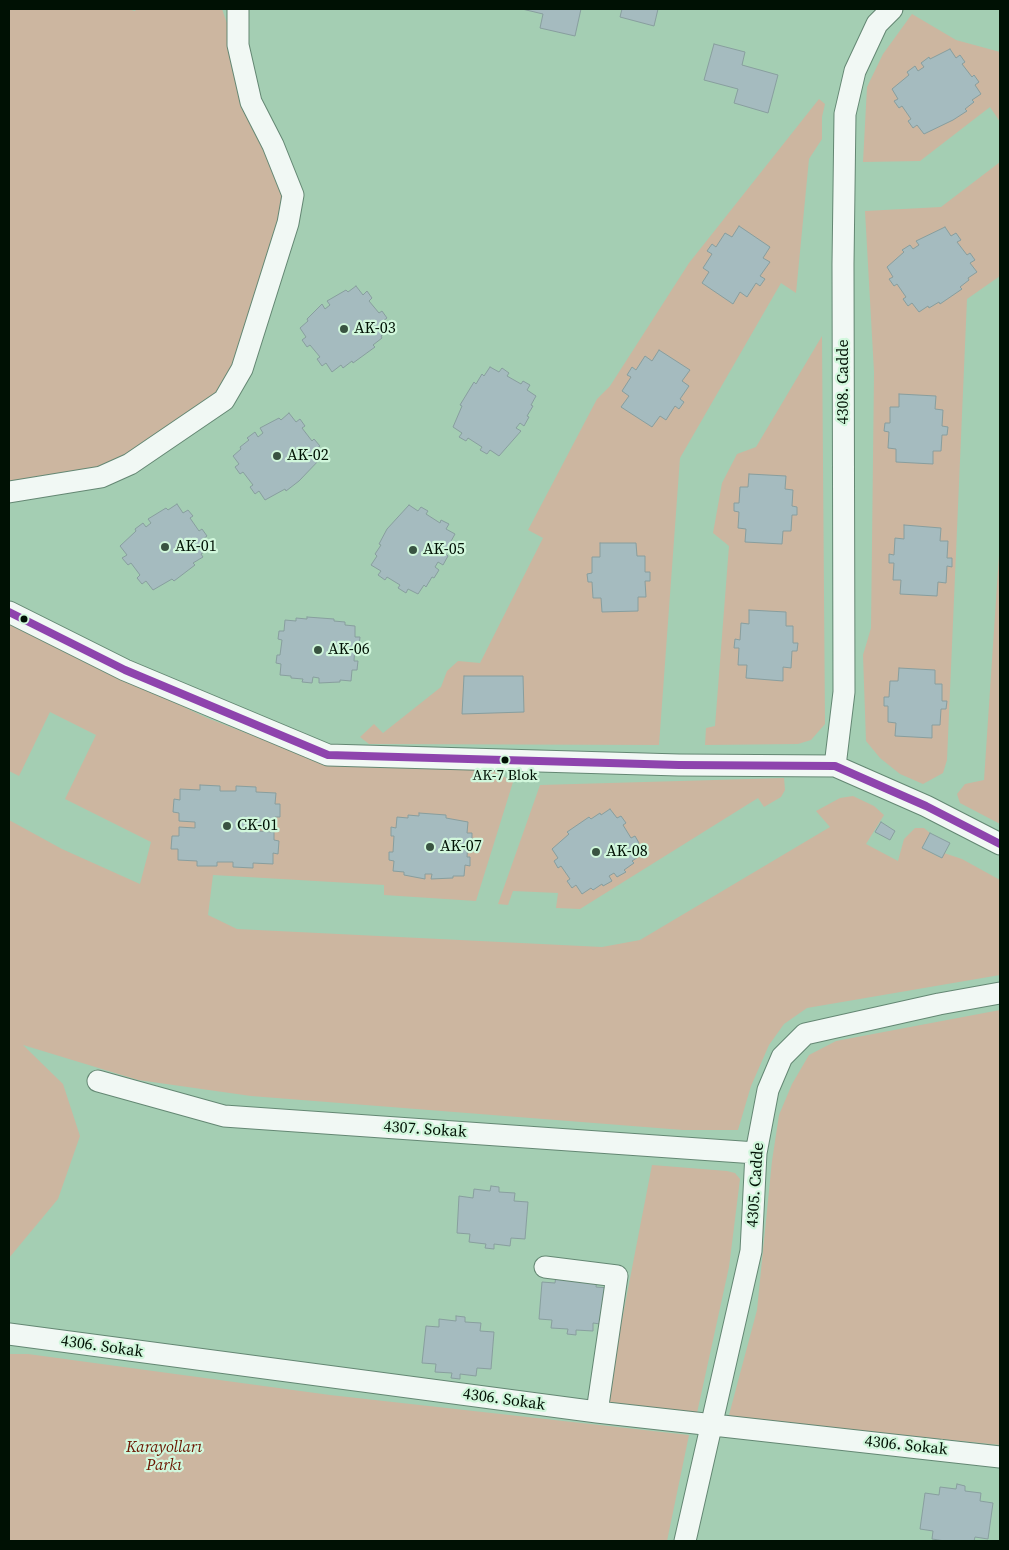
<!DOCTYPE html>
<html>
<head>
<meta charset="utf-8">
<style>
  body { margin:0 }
  #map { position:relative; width:1009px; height:1550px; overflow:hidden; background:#a4ceb3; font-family:"Source Serif 4",serif }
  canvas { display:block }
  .frame { position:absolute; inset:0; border:10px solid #001104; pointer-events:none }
</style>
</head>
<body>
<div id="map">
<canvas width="1009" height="1550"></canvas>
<div class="frame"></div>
</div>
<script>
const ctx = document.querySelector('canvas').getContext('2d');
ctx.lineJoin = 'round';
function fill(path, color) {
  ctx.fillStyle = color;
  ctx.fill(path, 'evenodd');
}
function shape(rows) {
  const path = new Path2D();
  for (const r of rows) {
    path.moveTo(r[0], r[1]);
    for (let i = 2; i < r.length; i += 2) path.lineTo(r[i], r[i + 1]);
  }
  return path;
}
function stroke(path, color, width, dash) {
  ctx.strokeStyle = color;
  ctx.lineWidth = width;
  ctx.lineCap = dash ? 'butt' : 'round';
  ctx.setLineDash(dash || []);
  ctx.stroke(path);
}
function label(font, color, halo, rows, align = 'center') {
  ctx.font = font + ' "Source Serif 4",serif';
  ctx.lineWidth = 4.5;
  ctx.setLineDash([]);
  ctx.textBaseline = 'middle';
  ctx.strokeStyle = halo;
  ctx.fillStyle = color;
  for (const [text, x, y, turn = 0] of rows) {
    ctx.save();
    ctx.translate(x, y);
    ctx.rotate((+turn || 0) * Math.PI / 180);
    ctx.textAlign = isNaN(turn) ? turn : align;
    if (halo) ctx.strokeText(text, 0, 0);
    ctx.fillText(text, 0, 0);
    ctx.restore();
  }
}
const green = shape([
  [9,9,128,9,135,11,136,9,222,9,288,198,242,351,210,404,98,471,9,488],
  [912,14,956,40,1000,52,1000,122,990,107,920,161,863,162,867,87,883,54],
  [819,99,825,104,822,117,822,139,809,159,796,293,781,283,680,458,659,745,369,744,360,737,374,724,383,733,441,687,447,671,458,661,480,663,543,538,528,530,597,399,610,386,689,263],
  [1000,162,1000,276,967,299,947,760,943,773,923,784,900,774,880,758,866,741,863,655,871,628,874,372,865,211,941,207],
  [822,336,825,724,811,740,798,744,705,745,706,728,715,726,729,546,713,533,722,483,737,454,756,447],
  [1000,540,1000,824,960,803,957,794,965,784,984,780],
  [9,624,207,718,309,757,495,771,513,782,476,901,384,895,384,885,213,875,208,915,237,929,602,947,640,940,830,827,816,811,840,798,853,796,874,806,884,815,866,844,898,861,904,839,915,828,924,828,930,833,922,848,941,858,944,853,962,859,1000,880,1000,975,807,1008,784,1024,769,1045,751,1086,738,1130,683,1130,251,1096,138,1080,23,1045,63,1084,80,1136,58,1199,9,1258,9,820,62,849,140,884,151,842,65,799,96,735,50,712,19,776,9,771],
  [784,778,785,790,781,797,764,807,758,798,580,909,556,908,558,893,513,891,508,905,498,904,540,785],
  [1000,1010,1000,1445,735,1418,729,1415,757,1310,772,1161,779,1115,792,1084,809,1055,836,1041],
  [652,1165,727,1171,735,1173,740,1179,729,1267,697,1413,609,1402,607,1397],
  [9,1354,28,1354,330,1395,689,1435,667,1541,9,1541]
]);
const building = shape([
  [522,9,581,9,575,36,540,28,543,14,522,9],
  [622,9,658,9,654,26,620,17,622,9],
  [714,44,745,52,742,65,778,75,768,113,734,103,738,89,704,80,714,44],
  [950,49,956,58,960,55,965,62,962,64,972,77,974,75,979,82,975,85,981,94,972,100,974,102,965,109,967,111,953,120,924,134,917,125,913,128,908,121,911,119,902,106,899,108,894,101,898,99,892,89,909,75,907,72,915,66,918,71,924,67,921,63,929,57,930,59,950,49],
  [739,226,770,247,763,258,770,262,760,276,765,279,760,286,756,283,747,297,740,292,733,304,702,283,709,272,703,268,712,254,707,251,712,244,716,247,725,233,732,237,739,226],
  [945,227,951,236,956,233,961,240,957,242,967,255,970,253,975,260,970,263,977,272,968,278,969,280,960,287,962,289,940,304,939,302,929,308,928,306,919,312,912,303,908,306,903,299,906,297,897,284,894,286,889,279,893,277,887,267,904,252,902,250,910,245,913,249,919,245,916,241,945,227],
  [356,286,363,295,367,291,372,298,369,301,379,313,382,311,387,318,383,321,389,330,381,336,382,338,373,345,375,347,353,363,352,361,343,368,341,365,332,372,326,363,322,366,317,359,320,357,310,345,307,347,302,340,306,337,300,328,308,321,307,319,322,304,325,309,330,305,327,301,346,290,348,292,356,286],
  [659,350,690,370,682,381,689,386,680,399,684,402,679,409,675,406,666,420,660,416,652,427,621,407,629,396,622,391,631,377,627,375,632,367,636,370,645,356,652,361,659,350],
  [490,367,499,372,502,368,509,373,507,376,521,384,523,381,530,385,527,390,536,396,531,405,533,406,527,416,529,417,524,426,520,423,516,428,521,431,499,456,490,450,487,454,480,450,482,447,468,438,466,441,459,437,462,433,453,427,462,406,460,405,474,382,476,384,482,374,484,376,490,367],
  [899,394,936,396,935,409,943,410,942,426,948,427,947,435,942,435,941,451,933,451,933,464,896,462,896,449,888,448,889,432,884,431,885,423,890,423,890,407,899,407,899,394],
  [289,413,296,422,300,419,305,426,302,428,312,441,314,439,320,446,316,449,322,457,299,481,286,491,285,489,265,500,259,491,255,494,250,487,253,485,243,472,240,474,235,467,239,464,233,456,241,449,240,447,249,440,247,438,255,432,258,437,263,433,260,428,279,418,281,420,289,413],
  [749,474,786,476,785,489,793,490,792,506,797,507,797,515,792,515,791,531,783,531,782,544,745,542,746,529,738,528,739,512,734,511,734,503,739,503,740,487,748,487,749,474],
  [177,504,183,513,188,510,193,516,190,518,199,531,202,529,207,536,203,539,210,548,201,554,203,557,193,563,195,565,174,581,172,579,153,590,146,581,142,584,137,578,140,575,131,563,128,565,122,558,127,555,120,546,136,531,135,529,143,523,146,527,151,523,148,519,166,508,168,510,177,504],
  [409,505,418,511,421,507,428,511,426,514,440,523,441,520,449,524,446,529,455,534,450,543,452,545,446,554,448,556,443,565,438,562,435,567,439,570,434,578,432,577,426,587,424,585,418,594,408,589,406,593,398,588,400,585,387,577,385,580,378,575,381,571,371,565,377,556,375,554,381,545,379,544,387,529,409,505],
  [904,525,941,528,940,541,948,541,947,558,952,558,952,567,947,566,946,583,938,582,937,596,900,594,901,580,893,580,894,563,889,563,889,554,894,555,895,538,904,539,904,525],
  [600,543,636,543,637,556,645,556,645,572,650,572,650,581,645,581,646,597,638,597,638,611,602,612,601,598,593,598,592,582,588,582,587,574,592,573,592,557,600,557,600,543],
  [749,610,786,612,786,626,793,626,793,643,798,643,797,651,792,651,791,668,783,667,783,681,746,678,747,665,738,665,739,648,734,648,735,639,740,640,741,623,749,624,749,610],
  [307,617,334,619,334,621,345,622,345,625,355,626,355,637,360,637,359,646,355,645,354,661,358,661,357,670,352,670,351,681,340,680,340,682,319,683,319,678,313,677,312,683,302,682,303,679,291,678,291,676,280,675,281,664,276,663,277,655,280,655,282,640,278,639,279,631,284,631,285,620,296,621,296,618,307,619,307,617],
  [899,668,935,670,935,684,942,684,942,701,947,701,946,709,941,709,940,725,932,725,932,738,895,736,896,723,888,722,888,706,884,706,884,697,889,697,890,681,898,681,899,668],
  [464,676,523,676,524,712,462,714,464,676],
  [200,785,220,786,220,791,236,791,236,786,256,787,256,792,276,793,275,804,280,804,280,817,275,817,274,826,259,825,258,831,274,832,274,840,279,841,278,854,273,853,273,864,253,863,253,868,233,867,233,862,217,862,217,866,197,866,197,861,178,860,178,849,171,849,172,836,179,836,179,827,195,828,195,822,179,821,179,813,173,812,174,799,180,800,180,789,200,790,200,785],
  [610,809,617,818,621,816,626,823,623,825,631,838,635,836,639,843,635,846,641,855,632,861,634,863,624,870,626,872,617,877,614,873,609,876,612,881,603,886,602,884,593,890,591,888,582,894,576,885,572,888,567,881,570,879,561,866,558,868,554,861,558,858,552,849,569,834,567,832,589,817,591,819,600,813,601,815,610,809],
  [419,813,446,815,446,818,468,822,467,833,472,833,472,842,468,841,467,857,470,857,470,866,465,865,464,876,453,876,453,878,431,879,432,874,425,874,425,879,404,875,404,872,393,871,394,861,389,860,389,852,393,852,394,836,391,836,391,827,396,828,397,817,408,818,408,815,419,816,419,813],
  [881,822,895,831,890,840,875,832,881,822],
  [930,833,950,843,942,858,922,848,930,833],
  [491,1186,499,1187,499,1192,515,1193,514,1201,528,1202,525,1239,511,1238,510,1246,494,1244,494,1249,485,1248,486,1244,469,1242,470,1234,457,1233,459,1196,473,1198,474,1189,490,1191,491,1186],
  [556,1275,597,1279,596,1287,610,1288,607,1325,593,1323,593,1331,576,1330,576,1335,567,1334,568,1329,551,1328,552,1320,539,1319,542,1282,555,1283,556,1275],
  [456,1316,465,1317,465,1322,481,1323,480,1331,494,1332,491,1369,477,1368,476,1376,460,1374,460,1379,451,1378,452,1373,435,1372,436,1364,422,1363,426,1326,439,1327,439,1319,456,1321,456,1316],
  [957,1484,965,1486,965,1491,981,1493,980,1501,993,1503,988,1539,975,1537,974,1541,945,1541,932,1539,933,1531,920,1529,925,1493,939,1495,940,1487,956,1489,957,1484]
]);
const minor = shape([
  [9,492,101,477,130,464,224,400,242,369,288,223,293,195,273,145,251,102,238,45,238,9],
  [9,612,125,670,328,755,679,765,835,766,926,806,1000,844],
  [835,766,844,692,843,264,845,114,855,71,877,24,892,9],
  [98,1081,224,1116,756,1153],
  [545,1267,617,1276,597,1412],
  [9,1334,597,1412,1000,1457],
  [685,1541,751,1251,756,1153,768,1090,782,1057,805,1034,939,1004,1000,993]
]);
const bus1 = shape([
  [9,612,125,670,328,755,679,765,835,766,926,806,1000,844]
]);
const markers = [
  [344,329,5,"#395341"],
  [277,456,5,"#395341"],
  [165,547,5,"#395341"],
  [413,550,5,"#395341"],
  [24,619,4.5,"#001104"],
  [318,650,5,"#395341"],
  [505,760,4.5,"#001104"],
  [227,826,5,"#395341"],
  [430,847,5,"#395341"],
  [596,852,5,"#395341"]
];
const busNames = [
  ["AK-7 Blok",505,776]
];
const poiNames = [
  ["AK-03",354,329],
  ["AK-02",287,456],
  ["AK-01",175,547],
  ["AK-05",423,550],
  ["AK-06",328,650],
  ["CK-01",237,826],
  ["AK-07",440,847],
  ["AK-08",606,852]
];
const streetNames = [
  ["4308. Cadde",844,382,-90],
  ["4307. Sokak",425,1130,4],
  ["4305. Cadde",756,1185,-86],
  ["4306. Sokak",102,1347,8],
  ["4306. Sokak",504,1400,8],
  ["4306. Sokak",906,1446,6]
];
const parkNames = [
  ["Karayolları",164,1448],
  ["Parkı",164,1466]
];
fill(green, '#ccb6a0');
fill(building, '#a5bbbf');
stroke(building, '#889e9e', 1);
stroke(minor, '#648773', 23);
stroke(minor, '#f1f8f4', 21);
stroke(bus1, '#8e44ad', 8);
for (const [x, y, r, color] of markers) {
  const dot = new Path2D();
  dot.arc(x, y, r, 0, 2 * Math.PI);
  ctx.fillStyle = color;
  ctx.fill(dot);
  stroke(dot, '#d1f7dc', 2);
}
label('15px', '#001104', '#d1f7dc', busNames);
label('16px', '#001104', '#d1f7dc', poiNames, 'left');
label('16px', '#001104', '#d1f7dc', streetNames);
label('italic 16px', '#6b1500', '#d1f7dc', parkNames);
</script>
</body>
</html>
